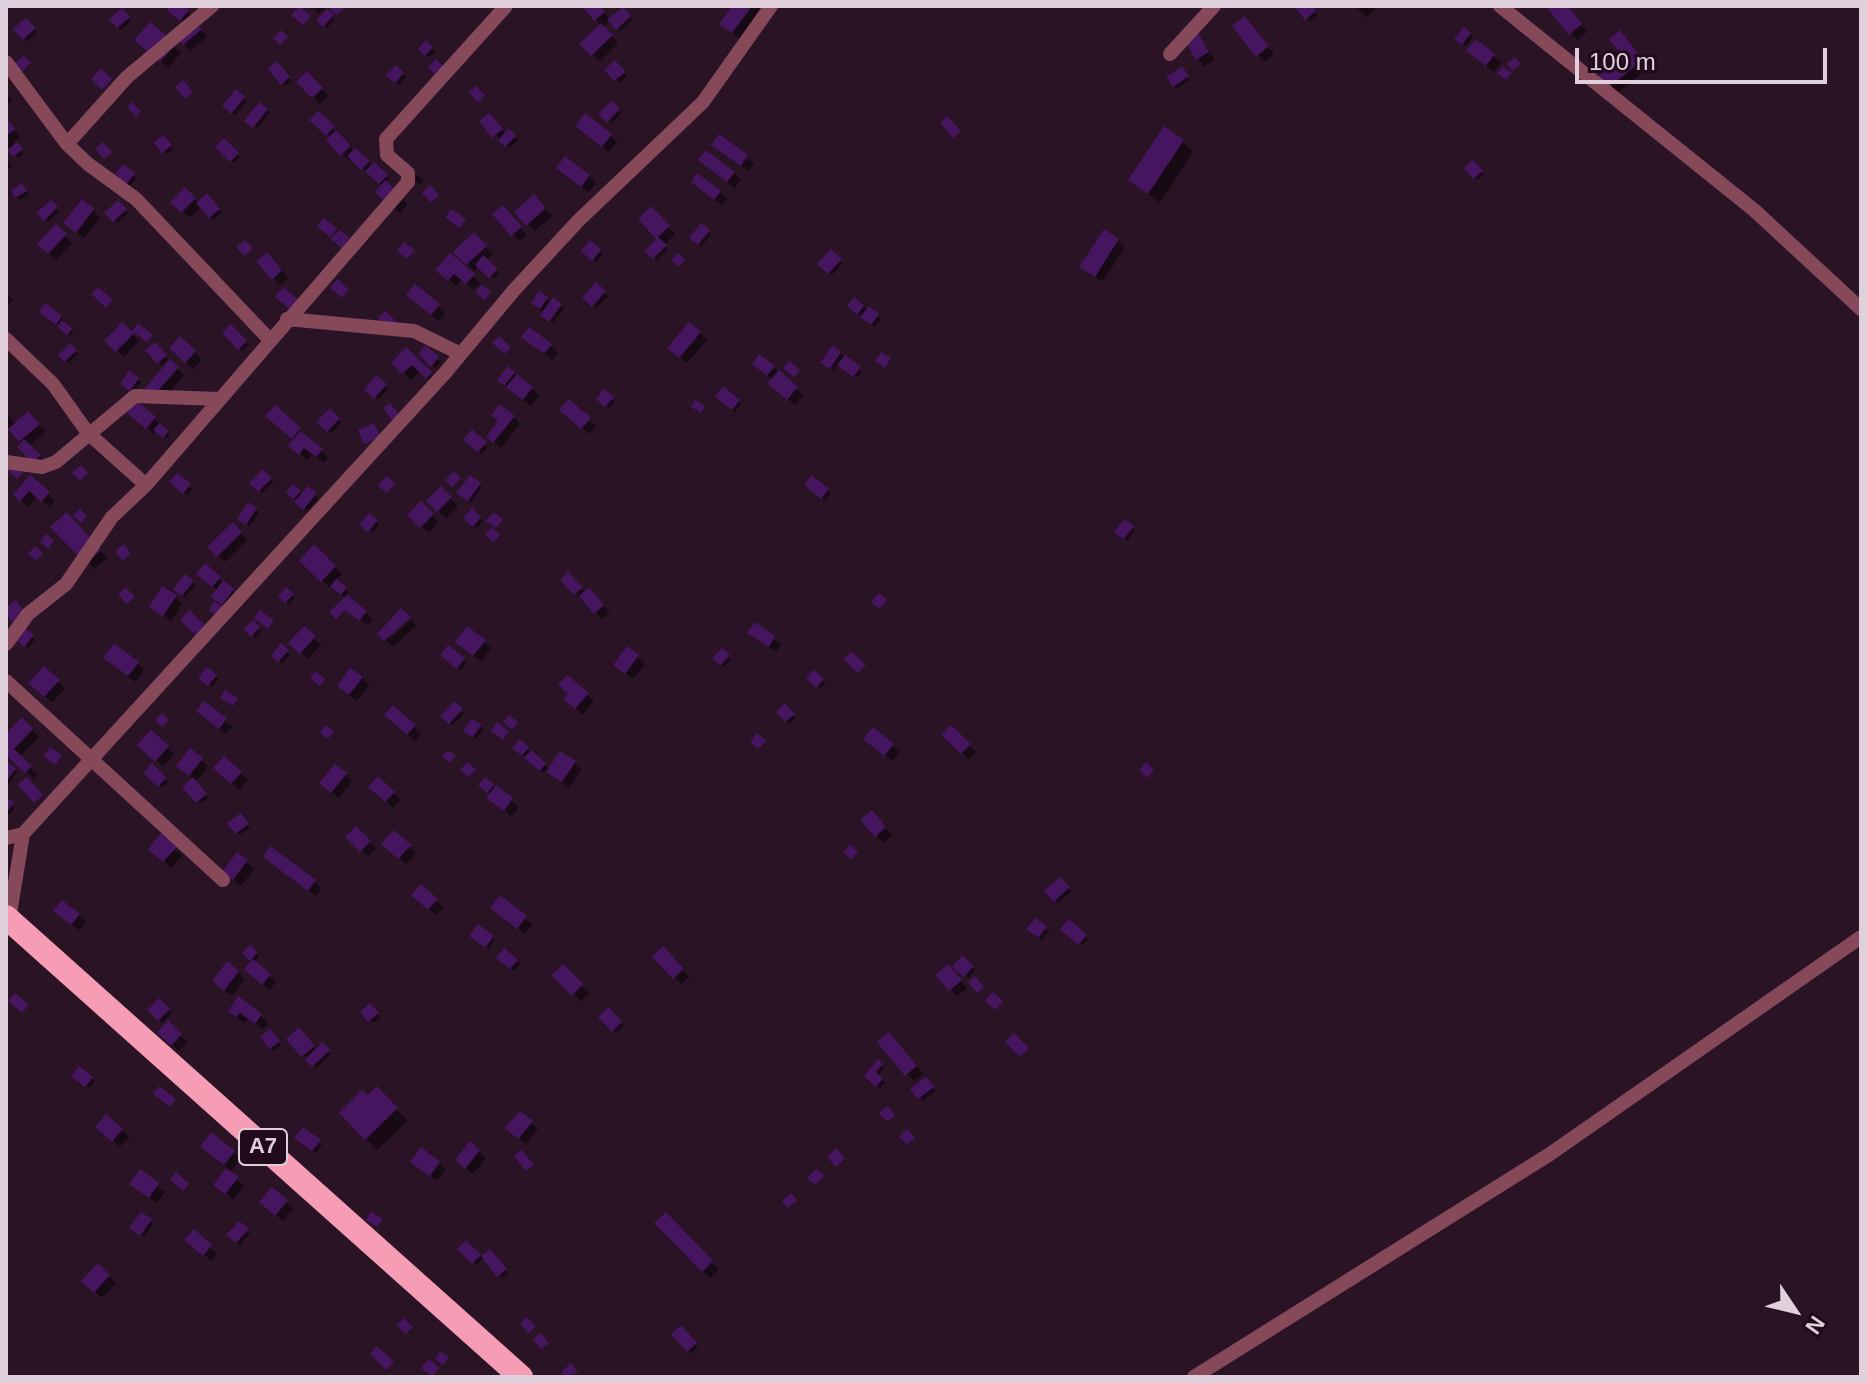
<!DOCTYPE html>
<html>
<head>
<meta charset="utf-8">
<style>
  body { margin:0 }
  #map { position:relative; width:1867px; height:1383px; overflow:hidden; background:#2b1326; font-family:Arial,sans-serif }
  canvas { display:block }
  .frame { position:absolute; inset:0; border:8px solid #e0d0db; pointer-events:none }
  .north { position:absolute; left:1755px; top:1271px; width:80px; height:80px; -webkit-text-stroke:6px #210a1c; paint-order:stroke; rotate:125deg; font-size:22px; font-weight:700; line-height:32px; text-align:center; color:#e0d0db }
  .north::after { content:''; display:block; margin:auto; width:28px; height:36px; background:#e0d0db; clip-path:polygon(50% 0,100% 100%,50% 72%,0 100%) }
  .scale { position:absolute; left:1575px; top:48px; width:252px; height:36px; box-sizing:border-box; border:4px solid #e0d0db; border-top:0; padding-left:10px; font-size:24px; line-height:28px; white-space:nowrap; color:#e0d0db; -webkit-text-stroke:6px #210a1c; paint-order:stroke }
</style>
</head>
<body>
<div id="map">
<canvas width="1867" height="1383"></canvas>
<div class="frame"></div>
<div class="north">N</div>
<div class="scale">100 m</div>
</div>
<script>
const ctx = document.querySelector('canvas').getContext('2d');
ctx.lineJoin = 'round';
function fill(path, color) {
  ctx.fillStyle = color;
  ctx.fill(path, 'evenodd');
}
function shape(rows) {
  const path = new Path2D();
  for (const r of rows) {
    path.moveTo(r[0], r[1]);
    for (let i = 2; i < r.length; i += 2) path.lineTo(r[i], r[i + 1]);
  }
  return path;
}
function stroke(path, color, width, dash) {
  ctx.strokeStyle = color;
  ctx.lineWidth = width;
  ctx.lineCap = dash ? 'butt' : 'round';
  ctx.setLineDash(dash || []);
  ctx.stroke(path);
}
function label(font, color, halo, rows, align = 'center') {
  ctx.font = font + ' Arial,sans-serif';
  ctx.lineWidth = 7;
  ctx.setLineDash([]);
  ctx.textBaseline = 'middle';
  ctx.strokeStyle = halo;
  ctx.fillStyle = color;
  for (const [text, x, y, turn = 0] of rows) {
    ctx.save();
    ctx.translate(x, y);
    ctx.rotate((+turn || 0) * Math.PI / 180);
    ctx.textAlign = isNaN(turn) ? turn : align;
    if (halo) ctx.strokeText(text, 0, 0);
    ctx.fillText(text, 0, 0);
    ctx.restore();
  }
}
const shadow = shape([
  [172,6,181,6,191,15,184,22,169,10],
  [311,6,324,6,325,8,318,14],
  [585,6,599,6,610,20,602,27,618,43,600,61,582,44,601,26],
  [735,6,764,6,740,39,729,30],
  [1296,6,1310,6,1317,15,1310,22],
  [1355,6,1378,6,1366,17],
  [1554,6,1566,6,1587,32,1577,40],
  [623,10,633,20,620,31,610,20],
  [122,11,131,21,121,30,112,20],
  [327,12,335,19,327,28,319,20],
  [26,20,37,32,27,41,16,29],
  [1251,26,1274,54,1265,62,1258,55],
  [198,27,207,37,191,51,184,44],
  [1464,30,1473,37,1466,46,1457,39],
  [1198,36,1215,60,1204,66,1198,59],
  [1627,40,1649,68,1616,94,1609,87,1626,57],
  [1476,42,1501,63,1494,72,1476,58],
  [426,43,435,51,429,57,420,49],
  [144,46,174,46,181,53,168,68],
  [615,62,627,76,619,83,607,70],
  [277,64,292,81,285,86,271,69],
  [396,68,406,77,399,85,389,75],
  [1181,68,1189,80,1177,89,1174,86],
  [307,74,328,96,320,104,299,82],
  [236,92,247,101,235,115,224,106],
  [6,93,12,99,6,107],
  [612,104,621,113,611,124,601,114],
  [259,105,270,113,257,129,247,121],
  [318,114,354,151,389,179,385,183,408,204,400,213,377,192,383,186,352,158,349,161,328,140,331,137,312,120],
  [489,115,506,135,509,131,518,140,509,148,481,121],
  [6,120,20,137,14,142,24,153,18,158,6,148],
  [585,133,610,135,617,142,609,152],
  [720,137,754,164,748,171,721,151],
  [163,138,173,149,167,154,157,143],
  [224,141,240,157,234,163,218,147],
  [1182,141,1193,152,1160,203,1131,180],
  [6,158,12,166,6,171],
  [1473,163,1484,175,1477,180,1467,169],
  [124,167,136,178,127,190],
  [708,167,734,173,741,180,735,188],
  [413,171,424,181,420,185,410,175],
  [566,175,589,176,596,183,589,192],
  [25,188,28,195,20,200,17,197],
  [700,189,720,192,727,199,722,205],
  [185,190,199,203,207,196,222,212,213,220,201,206,190,218,173,202],
  [534,197,552,216,535,231,517,212],
  [50,202,59,211,48,222,39,213],
  [82,202,100,217,84,238,72,229],
  [118,203,128,213,117,223,107,213],
  [651,209,675,234,664,245,668,249,657,260,648,251,659,239,640,219],
  [510,215,527,235,520,241,513,234],
  [701,226,711,234,701,247,691,238],
  [56,227,72,243,56,260,40,244],
  [474,235,493,254,486,260,499,273,493,279,479,266,474,271,456,252],
  [1118,241,1125,248,1102,282,1082,267],
  [590,243,603,254,596,262,583,251],
  [831,252,843,263,832,275,820,264],
  [273,261,288,278,280,285,273,278],
  [438,270,473,276,480,283,474,290,462,279,456,286],
  [596,285,608,296,596,308,584,298],
  [6,293,13,300,8,306,6,304],
  [546,299,564,308,553,323,536,306],
  [854,300,881,319,874,327,849,306],
  [416,302,438,306,445,313,439,321],
  [46,306,64,320,62,323,73,333,71,336,44,315],
  [122,324,139,341,124,357,106,341],
  [231,327,249,345,242,351,224,333],
  [700,333,707,340,687,363,677,354],
  [180,339,202,359,193,369,172,348],
  [531,343,551,346,558,353,552,360],
  [155,345,168,359,162,366,148,351],
  [70,346,78,354,68,363,61,355],
  [426,348,441,362,435,368,420,354],
  [406,350,437,381,434,384,420,370,411,380,394,363],
  [840,353,862,371,857,378,838,363,833,371,826,366],
  [170,362,184,375,162,401,148,387],
  [757,367,774,367,803,395,795,405,777,390,773,379],
  [508,369,539,395,531,406,502,383],
  [130,373,141,382,133,393,122,383],
  [376,378,388,389,378,400,367,390],
  [605,392,615,402,609,408,599,399],
  [717,397,739,401,741,404,735,412],
  [275,408,328,457,324,463,312,454,307,460,298,453,295,441,275,423],
  [330,411,341,422,331,434,319,422],
  [6,414,16,424,35,420,45,432,29,446,42,459,37,464,6,425],
  [514,417,520,424,501,448,489,436,500,421],
  [569,417,589,420,596,426,589,434],
  [136,419,155,419,170,435,166,439,157,431,154,434],
  [472,432,488,447,482,454,466,439],
  [263,472,273,482,262,493,252,483],
  [177,476,192,489,187,495,172,482],
  [31,478,55,501,49,507,37,496,28,507,16,495],
  [812,478,831,493,825,500,810,488],
  [479,484,482,487,471,502,462,495],
  [294,486,303,495,308,489,319,498,307,511,288,492],
  [441,489,458,506,446,518,429,501],
  [249,504,259,512,250,526,242,521],
  [421,504,439,522,429,533,410,515],
  [472,511,483,521,477,528,466,518],
  [67,515,107,558,94,569,53,527],
  [369,516,379,524,372,533,362,525],
  [1125,521,1135,530,1127,541,1120,535],
  [233,525,247,540,225,562,210,547],
  [314,547,342,574,335,581,349,592,345,596,373,619,368,625,346,608,347,598,329,587,302,561],
  [205,566,235,593,225,606,216,599,218,590,199,574],
  [568,575,585,592,596,596,610,613,602,619,562,580],
  [186,577,196,585,185,597,176,589],
  [286,589,295,598,289,604,281,596],
  [175,597,182,604,171,621,152,606],
  [411,620,416,626,393,647,379,634,393,631,388,640],
  [253,623,261,632,255,638,246,629],
  [754,625,781,644,776,652,749,632],
  [304,628,321,645,308,659,291,643],
  [26,631,35,640,28,648,18,640],
  [485,642,491,648,481,661,465,649],
  [281,646,290,654,282,664,273,656],
  [627,649,645,664,633,679,622,671],
  [722,651,731,660,724,667,715,658],
  [446,658,464,660,466,663,461,670],
  [138,663,144,670,135,682,112,664],
  [44,668,65,688,52,703,31,683],
  [207,670,219,679,212,687,201,677],
  [814,672,825,683,820,689,808,678],
  [362,678,369,685,357,701,346,693],
  [570,694,587,694,594,701,583,715,573,706],
  [204,704,232,727,226,734,205,718],
  [455,704,464,713,453,725,443,716],
  [785,706,796,718,789,724,778,712],
  [22,720,39,737,20,757,37,775,34,779,6,752,6,736],
  [394,722,414,727,421,734,415,741],
  [480,726,483,729,476,739,468,734],
  [951,728,976,752,969,759,944,735],
  [151,732,174,754,163,767,140,745],
  [519,742,550,770,574,763,581,770,569,788,546,769,544,772,515,747],
  [873,746,893,746,900,752,892,761],
  [224,759,248,780,239,790,216,768],
  [201,760,208,766,196,782,208,798,200,804,185,787,194,779,186,772],
  [6,763,17,772,7,786,6,786],
  [152,766,168,782,162,788,146,772],
  [345,774,352,781,339,798,329,790],
  [378,779,401,800,393,808,371,787],
  [485,780,519,807,511,817,481,785],
  [6,799,15,808,7,817,6,816],
  [244,819,250,828,239,835,236,833],
  [878,820,892,835,883,843,863,821],
  [356,829,376,849,368,857,348,837],
  [162,836,182,856,171,868,151,848],
  [409,847,416,853,406,864,391,851],
  [271,849,322,888,316,896,272,863],
  [238,855,254,869,241,886,225,872],
  [1060,879,1071,891,1058,903,1047,892],
  [436,900,443,907,436,915,421,902],
  [79,915,86,922,79,930,63,918],
  [500,915,526,918,532,925,525,934],
  [1036,920,1049,931,1042,940,1029,929],
  [1069,922,1088,939,1082,946,1063,929],
  [478,927,495,940,489,949,475,938],
  [250,948,259,956,254,962,276,982,270,990,253,976,253,961,245,953],
  [663,949,689,977,681,984,654,957],
  [505,951,520,964,514,971,499,958],
  [962,958,975,970,968,978,955,966],
  [227,964,245,979,232,996,221,988],
  [563,967,589,993,581,1001,554,975],
  [955,973,967,988,957,996,950,990],
  [159,1001,172,1013,162,1023,149,1010],
  [370,1006,380,1017,373,1023,363,1012],
  [609,1010,624,1026,616,1033,601,1017],
  [230,1011,261,1016,268,1023,263,1029,248,1018,244,1023],
  [168,1023,187,1042,179,1051,159,1032],
  [270,1032,281,1045,274,1051,263,1038],
  [306,1037,317,1050,323,1045,331,1054,316,1068,288,1039],
  [896,1041,923,1074,914,1081,907,1074],
  [878,1062,885,1068,877,1076,885,1083,880,1088,866,1076],
  [92,1078,95,1081,89,1088,77,1079],
  [926,1079,935,1091,923,1101,913,1089],
  [377,1089,408,1121,377,1150,342,1113],
  [106,1116,129,1137,120,1147,98,1126],
  [531,1123,538,1129,526,1144,515,1135],
  [300,1141,319,1142,322,1145,316,1153],
  [470,1144,486,1158,473,1174,465,1167],
  [202,1147,234,1152,240,1159,230,1173,244,1186,233,1200,216,1184,228,1168],
  [439,1163,445,1170,437,1181,420,1168],
  [140,1172,165,1192,157,1203,139,1191],
  [286,1202,293,1209,283,1221,269,1209],
  [666,1215,719,1269,710,1278,657,1223],
  [150,1221,153,1224,143,1237,134,1230],
  [239,1224,250,1233,240,1245,229,1235],
  [194,1232,217,1254,211,1261,194,1246],
  [466,1243,482,1258,490,1251,508,1273,502,1278,484,1257,476,1265,460,1249],
  [98,1266,116,1283,102,1298,84,1281],
  [681,1328,698,1347,691,1353,674,1334]
]);
const building = shape([
  [170,6,184,6,189,10,180,21,167,10],
  [299,6,311,16,303,25,291,15],
  [332,6,343,6,344,8,336,15,330,8],
  [582,6,600,6,605,12,594,21],
  [732,6,752,6,732,33,719,24],
  [1294,6,1312,6,1316,11,1305,20],
  [1551,6,1568,6,1582,24,1569,35,1548,9],
  [623,7,631,16,616,30,607,20],
  [122,8,130,17,117,28,109,19],
  [327,9,334,15,323,27,316,20],
  [1244,16,1269,46,1256,57,1232,26],
  [191,17,202,29,183,45,173,33],
  [26,18,36,28,23,40,13,29],
  [150,22,176,44,160,62,134,40],
  [601,23,613,35,591,56,579,44],
  [1464,27,1471,33,1462,45,1454,39],
  [281,30,288,37,280,45,273,38],
  [1620,30,1643,60,1608,88,1598,76,1623,57,1609,39],
  [1198,33,1209,52,1196,60,1185,41],
  [1476,39,1495,54,1486,66,1466,51],
  [426,40,433,47,425,56,418,49],
  [23,56,31,62,22,72,14,64],
  [1515,57,1521,64,1512,71,1507,64],
  [436,59,445,68,437,76,428,67],
  [615,60,626,72,614,81,604,70],
  [277,61,290,77,281,85,268,69],
  [396,65,404,73,395,83,386,75],
  [1182,66,1189,76,1173,87,1166,77],
  [1503,66,1512,73,1506,80,1497,73],
  [101,68,112,79,102,90,91,79],
  [307,71,323,88,312,98,296,82],
  [183,80,193,92,185,99,175,87],
  [476,86,485,95,478,102,469,92],
  [236,89,245,97,231,114,222,106],
  [612,101,620,109,607,123,598,114],
  [132,102,141,111,136,116,127,107],
  [259,102,268,109,253,128,244,121],
  [318,111,335,126,326,136,309,120],
  [489,113,503,129,492,138,479,121],
  [585,113,612,134,602,147,575,126],
  [947,116,961,131,953,138,940,123],
  [6,117,15,129,6,136],
  [1164,126,1184,140,1148,194,1128,180],
  [509,128,516,136,505,147,498,140],
  [336,130,351,146,340,156,326,140],
  [719,134,748,155,741,166,711,145],
  [163,135,172,145,162,153,154,143],
  [224,138,239,153,230,162,215,147],
  [17,142,23,149,13,157,7,150],
  [103,142,112,152,104,159,95,149],
  [355,148,370,161,361,170,347,156],
  [706,150,735,172,727,182,698,160],
  [565,156,590,175,581,187,556,168],
  [1473,160,1483,171,1473,179,1464,168],
  [374,162,388,175,379,184,365,171],
  [123,164,135,173,123,189,111,179],
  [697,173,721,191,714,200,691,182],
  [385,180,403,196,392,208,375,192],
  [22,183,27,191,15,198,11,190],
  [430,185,439,195,431,202,422,193],
  [185,187,196,198,181,213,170,202],
  [207,193,220,209,209,218,196,203],
  [534,194,546,208,526,226,514,212],
  [82,199,94,209,76,233,63,223],
  [51,200,58,207,44,221,36,213],
  [118,200,127,209,113,222,104,213],
  [503,205,522,227,511,236,492,214],
  [651,206,670,226,658,237,667,245,653,259,645,251,656,239,638,219],
  [452,209,466,220,459,228,445,217],
  [324,218,337,229,330,237,317,226],
  [701,223,710,230,698,245,689,238],
  [56,224,67,234,48,254,37,244],
  [1104,229,1119,239,1095,277,1079,267],
  [339,230,350,238,342,248,331,239],
  [474,232,487,246,466,265,453,252],
  [245,240,253,248,245,256,236,247],
  [590,240,601,250,592,261,581,251],
  [404,242,415,250,407,259,397,251],
  [831,249,842,259,828,274,817,264],
  [267,252,282,270,272,280,256,261],
  [450,253,475,274,466,284,454,274,448,281,435,270],
  [677,253,685,259,679,267,671,260],
  [483,255,498,269,489,278,475,265],
  [338,279,349,290,342,298,330,287],
  [596,282,606,291,592,307,582,298],
  [415,284,440,304,431,315,406,295],
  [482,285,491,292,484,300,475,292],
  [98,287,113,300,106,308,91,294],
  [283,287,301,302,293,312,275,297],
  [539,291,548,297,540,309,531,303],
  [553,297,562,304,549,322,540,315],
  [854,297,864,306,857,315,847,306],
  [45,303,62,316,56,325,39,312],
  [869,306,879,314,871,325,860,317],
  [385,311,402,327,396,334,378,318],
  [62,320,72,329,67,335,57,326],
  [122,322,134,333,116,352,104,341],
  [689,322,701,332,679,358,667,348],
  [138,323,153,335,147,342,132,331],
  [231,324,247,341,238,350,222,333],
  [529,327,552,344,544,354,521,337],
  [180,336,196,351,185,363,169,348],
  [499,336,511,347,505,354,492,343],
  [155,342,167,355,157,364,145,350],
  [70,343,77,350,64,362,58,355],
  [426,345,439,357,431,367,418,354],
  [832,346,841,352,830,369,820,363],
  [406,347,432,372,426,379,412,365,402,374,391,363],
  [881,352,891,358,885,368,875,361],
  [759,354,775,366,767,376,752,364],
  [845,355,861,367,853,377,837,365],
  [170,359,179,367,154,395,145,388],
  [789,361,800,370,794,377,783,368],
  [508,366,515,372,504,386,497,380],
  [129,370,139,378,130,391,120,384],
  [779,370,798,387,787,400,767,383],
  [517,374,533,387,523,400,506,387],
  [376,375,387,384,374,399,364,390],
  [723,386,740,400,732,410,715,397],
  [604,389,614,397,605,407,596,399],
  [569,399,591,418,581,429,559,410],
  [136,400,156,417,146,429,126,412],
  [695,400,705,406,701,413,691,407],
  [390,403,400,415,393,421,383,408],
  [500,404,515,416,493,443,486,437,498,421,491,415],
  [275,405,301,428,292,439,265,416],
  [330,408,340,418,327,432,316,422],
  [28,411,40,424,19,442,8,429],
  [159,423,169,431,163,438,153,430],
  [374,423,381,437,364,444,358,430],
  [472,429,487,442,478,452,463,440],
  [300,431,323,449,316,457,304,448,299,455,288,446],
  [24,439,41,455,33,463,17,447],
  [11,459,24,472,17,479,6,469],
  [81,465,88,473,80,481,72,473],
  [263,469,272,478,258,492,249,483],
  [454,471,461,478,452,487,445,480],
  [177,473,191,484,183,494,169,482],
  [30,475,50,492,41,502,29,491,20,502,13,495],
  [470,475,481,483,468,501,456,493],
  [812,475,829,489,821,499,804,485],
  [386,476,395,483,387,493,378,486],
  [293,484,301,491,293,500,286,492],
  [308,486,317,493,303,510,294,502],
  [441,486,452,497,437,512,426,501],
  [421,501,434,514,420,528,407,515],
  [248,502,257,508,246,525,237,519],
  [472,508,481,517,473,527,463,518],
  [80,509,87,516,81,523,73,515],
  [67,512,101,550,86,564,50,527],
  [493,512,503,519,496,528,486,521],
  [369,513,378,520,368,532,359,525],
  [1124,519,1134,526,1124,539,1114,532],
  [233,522,242,532,217,557,207,547],
  [492,527,500,535,493,542,485,534],
  [46,534,54,540,48,549,40,542],
  [123,544,131,553,123,561,115,552],
  [314,544,336,566,321,582,299,561],
  [35,546,43,553,36,561,28,554],
  [205,563,221,577,212,587,196,574],
  [568,572,583,587,574,595,560,580],
  [185,574,194,581,182,596,173,589],
  [336,579,347,587,341,595,330,587],
  [223,580,234,589,222,605,211,597],
  [162,586,177,595,163,616,149,607],
  [126,587,135,597,127,604,118,594],
  [286,587,294,594,285,603,278,596],
  [589,587,604,605,594,614,579,596],
  [879,593,887,600,879,609,871,602],
  [347,595,367,611,359,621,345,610,336,619,329,612],
  [16,600,25,613,11,622,6,607],
  [214,601,225,608,219,617,209,611],
  [401,608,411,617,384,641,377,634],
  [189,610,207,627,198,637,180,620],
  [260,610,274,621,268,629,254,618],
  [253,620,260,627,251,637,243,629],
  [754,622,775,636,769,647,747,633],
  [304,626,316,636,300,654,288,643],
  [467,626,486,640,473,656,455,642],
  [25,628,34,635,24,647,16,640],
  [114,643,139,662,128,676,103,658],
  [281,643,289,650,278,662,271,656],
  [448,645,465,658,457,669,440,655],
  [627,646,639,655,625,674,613,665],
  [722,648,730,655,720,666,712,658],
  [851,651,866,665,858,673,843,659],
  [44,666,60,680,44,697,28,683],
  [207,667,217,675,208,686,198,678],
  [350,668,363,677,349,695,337,686],
  [814,670,824,679,816,688,806,678],
  [316,671,325,679,320,686,310,678],
  [567,675,589,693,575,709,563,699,568,694,558,685],
  [225,690,238,698,233,706,220,698],
  [204,701,227,718,219,729,196,711],
  [455,701,463,709,449,724,440,716],
  [785,703,795,714,785,722,776,712],
  [393,705,416,725,407,735,384,715],
  [162,713,169,720,162,727,155,720],
  [509,715,518,722,512,730,503,722],
  [22,717,33,729,14,749,32,766,25,773,6,755,6,734],
  [472,718,482,725,472,738,463,731],
  [497,722,509,731,503,740,491,731],
  [325,725,334,731,328,739,320,733],
  [951,725,971,744,961,754,941,735],
  [873,727,894,744,884,756,863,739],
  [151,730,169,746,155,762,137,745],
  [757,733,766,741,758,749,750,742],
  [519,739,529,747,522,756,512,748],
  [50,747,62,755,55,765,43,756],
  [190,748,203,758,189,776,176,766],
  [448,750,456,756,450,763,442,757],
  [531,750,546,763,540,771,524,758],
  [560,751,576,761,562,782,546,772],
  [224,756,242,772,231,784,213,768],
  [6,761,16,768,6,782],
  [467,762,476,769,469,777,460,770],
  [1146,762,1154,770,1147,778,1139,770],
  [152,763,166,778,158,787,143,773],
  [335,764,347,773,331,793,319,783],
  [378,776,395,792,385,802,368,787],
  [27,777,43,795,34,803,18,785],
  [193,777,207,794,196,803,182,787],
  [485,777,494,785,487,793,478,785],
  [496,785,513,798,504,811,486,798],
  [6,796,14,803,6,813],
  [872,810,886,827,875,837,860,820],
  [241,813,249,824,235,834,227,823],
  [356,826,371,841,360,852,345,837],
  [394,830,411,845,398,859,381,844],
  [161,833,177,847,163,862,148,849],
  [850,844,858,852,851,859,843,852],
  [270,846,316,880,308,891,263,857],
  [237,852,248,860,233,880,222,872],
  [1060,877,1070,887,1054,902,1044,891],
  [421,884,438,899,428,910,411,895],
  [500,895,527,916,517,929,490,908],
  [62,900,80,914,71,925,53,911],
  [1036,918,1047,927,1038,938,1026,929],
  [1069,919,1087,935,1078,945,1060,929],
  [478,924,494,936,485,948,469,936],
  [250,945,258,952,250,961,242,953],
  [663,946,684,969,673,979,652,957],
  [504,948,518,960,510,969,496,958],
  [962,955,974,966,964,977,952,967],
  [253,959,271,974,262,985,244,969],
  [227,961,239,971,224,991,212,981],
  [563,964,583,984,572,996,551,975],
  [948,964,962,980,949,991,935,975],
  [975,976,984,987,977,993,968,982],
  [993,992,1003,1001,995,1010,985,1001],
  [15,993,29,1005,22,1013,8,1001],
  [238,996,262,1014,255,1024,240,1013,236,1017,228,1011],
  [159,998,170,1009,158,1021,147,1010],
  [370,1003,379,1013,368,1022,360,1012],
  [609,1007,622,1022,612,1032,598,1017],
  [168,1020,182,1034,171,1046,157,1032],
  [299,1027,315,1046,301,1057,286,1039],
  [270,1029,280,1041,270,1049,260,1037],
  [889,1032,917,1066,905,1076,877,1042],
  [1014,1033,1029,1048,1020,1057,1005,1042],
  [323,1042,330,1050,312,1067,305,1059],
  [878,1059,883,1064,876,1072,883,1079,876,1087,864,1076],
  [79,1066,93,1077,85,1087,71,1076],
  [926,1077,934,1087,918,1099,910,1089],
  [159,1086,176,1099,170,1107,153,1094],
  [377,1086,398,1108,365,1140,339,1113,362,1090,368,1095],
  [887,1106,895,1115,888,1122,879,1113],
  [520,1111,533,1121,518,1139,505,1128],
  [106,1114,123,1129,112,1142,95,1127],
  [303,1127,321,1140,312,1151,294,1138],
  [907,1129,915,1138,907,1145,899,1137],
  [211,1132,235,1151,224,1165,200,1147],
  [470,1141,480,1150,465,1169,455,1160],
  [421,1147,440,1162,430,1176,410,1162],
  [836,1148,845,1158,836,1167,827,1157],
  [522,1150,534,1165,526,1171,514,1156],
  [226,1168,239,1177,225,1194,213,1185],
  [140,1169,159,1183,149,1198,129,1184],
  [816,1169,824,1176,815,1185,807,1178],
  [176,1172,189,1184,183,1191,170,1179],
  [272,1187,288,1200,275,1216,259,1202],
  [791,1193,797,1200,788,1208,782,1201],
  [371,1211,383,1219,377,1227,366,1220],
  [141,1212,152,1219,140,1236,129,1228],
  [666,1212,713,1261,702,1272,654,1223],
  [239,1221,249,1229,236,1243,226,1235],
  [194,1229,212,1245,203,1256,184,1240],
  [466,1240,481,1255,472,1264,457,1249],
  [490,1249,507,1269,497,1277,481,1256],
  [98,1263,110,1275,94,1293,81,1281],
  [527,1317,536,1326,529,1333,520,1324],
  [404,1318,413,1327,405,1334,397,1325],
  [681,1325,697,1343,687,1352,671,1334],
  [541,1333,549,1343,541,1349,533,1339],
  [377,1346,394,1362,386,1370,370,1354],
  [440,1351,449,1357,443,1365,435,1359],
  [429,1359,439,1368,432,1377,421,1368],
  [571,1363,578,1372,566,1377,561,1372]
]);
const street = shape([
  [1500,6,1754,210,1861,309],
  [1170,54,1214,6],
  [6,62,67,144,88,164,136,199,270,340],
  [67,144,127,77,212,6],
  [287,319,414,331,461,354],
  [6,339,53,384,88,433,146,485],
  [6,462,42,467,56,462,135,396,219,399],
  [6,644,28,614,66,584,112,517,146,485,408,182,408,173,387,155,386,139,506,6],
  [6,681,223,880],
  [6,838,23,834,445,373,515,289,578,221,703,102,771,6],
  [9,920,23,834],
  [1194,1377,1550,1154,1861,937]
]);
const highway = shape([
  [6,917,521,1377]
]);
const shields = [
  [263,1147,48]
];
const shieldNames = [
  ["A7",263,1147]
];
fill(shadow, '#0007');
fill(building, '#451560');
stroke(street, '#85495a', 14);
stroke(highway, '#f79cb5', 24);
for (const [x, y, w] of shields) {
  const box = new Path2D();
  box.roundRect(x - w / 2, y - 18, w, 36, 6);
  ctx.fillStyle = '#210a1c';
  ctx.fill(box);
  stroke(box, '#e0d0db', 2);
}
label('bold 22px', '#e0d0db', null, shieldNames);
</script>
</body>
</html>
